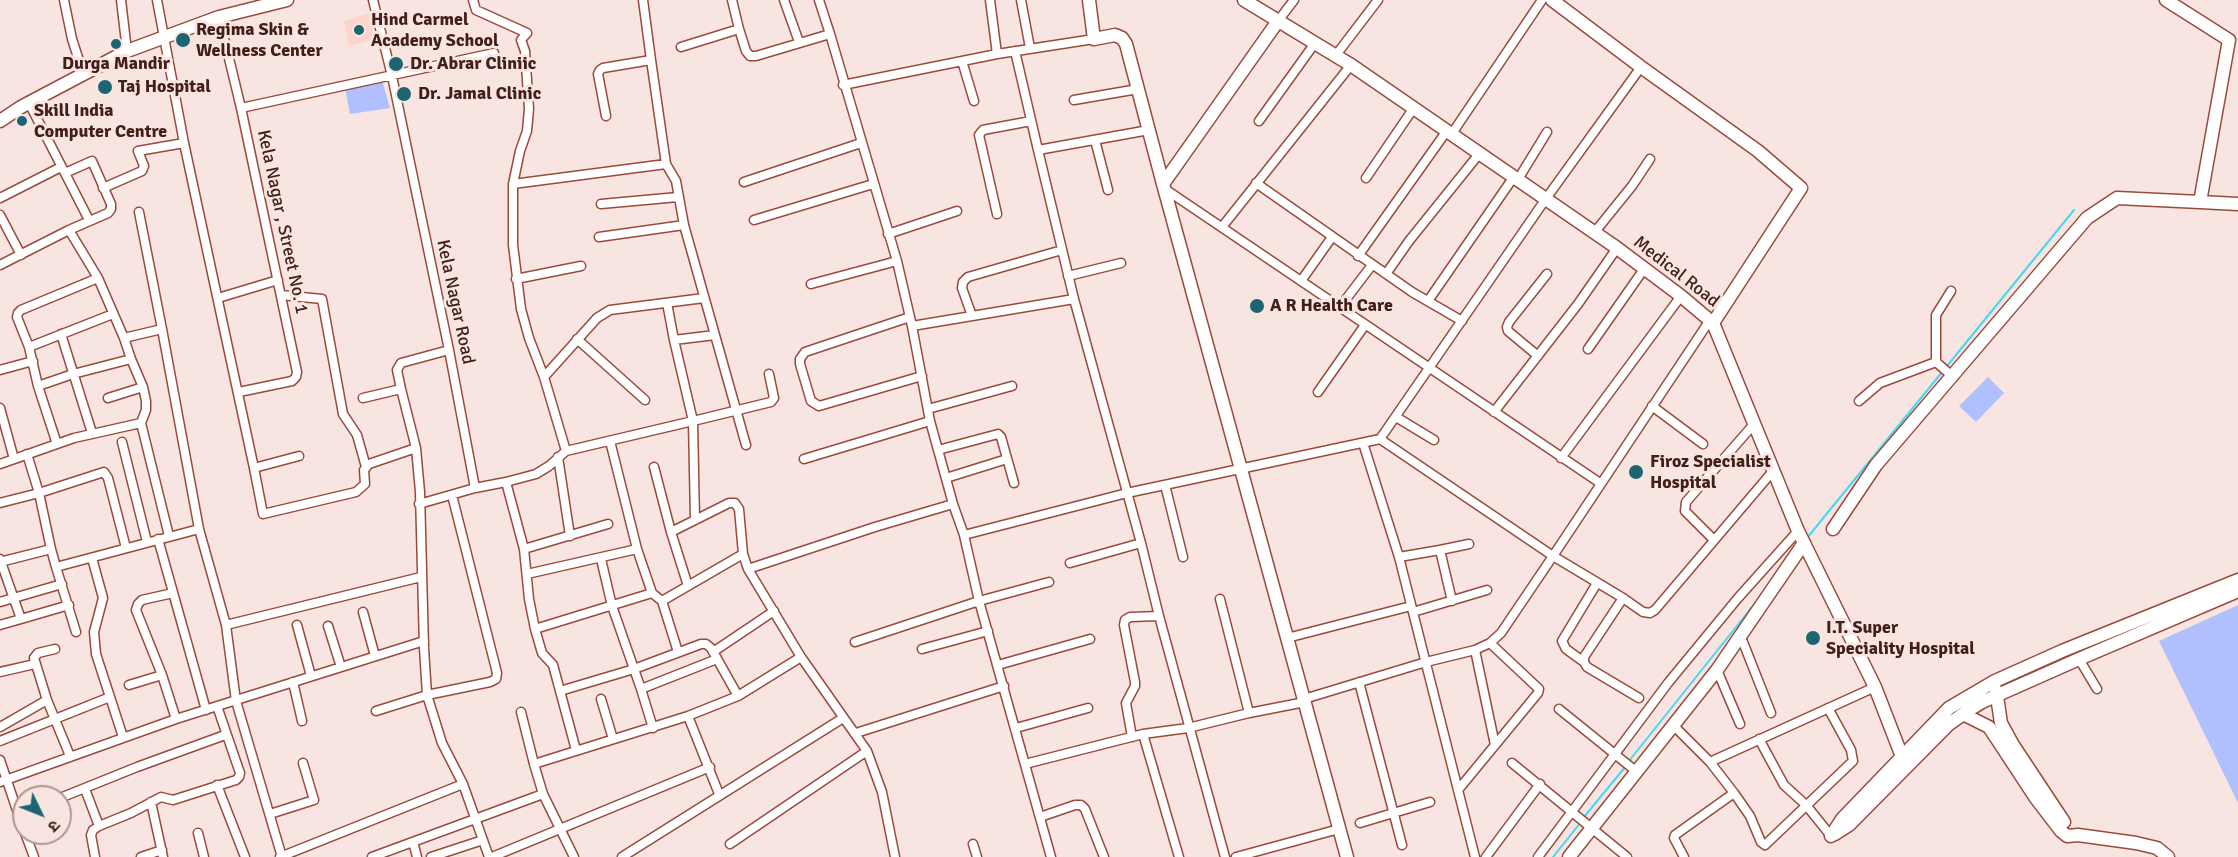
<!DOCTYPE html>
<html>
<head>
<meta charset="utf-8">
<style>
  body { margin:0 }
  #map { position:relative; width:2238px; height:857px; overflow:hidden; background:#f8e5e1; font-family:Signika,"Noto Sans Devanagari",sans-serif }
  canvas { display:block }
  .north { position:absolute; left:12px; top:785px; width:60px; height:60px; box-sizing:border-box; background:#f8e5e1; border:2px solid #af9691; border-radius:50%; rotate:133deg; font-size:16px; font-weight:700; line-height:24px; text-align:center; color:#422019 }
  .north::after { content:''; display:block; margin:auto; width:21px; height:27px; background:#1c6572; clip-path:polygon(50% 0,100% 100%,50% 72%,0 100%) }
</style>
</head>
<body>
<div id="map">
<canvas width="2238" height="857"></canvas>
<div class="north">उ</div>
</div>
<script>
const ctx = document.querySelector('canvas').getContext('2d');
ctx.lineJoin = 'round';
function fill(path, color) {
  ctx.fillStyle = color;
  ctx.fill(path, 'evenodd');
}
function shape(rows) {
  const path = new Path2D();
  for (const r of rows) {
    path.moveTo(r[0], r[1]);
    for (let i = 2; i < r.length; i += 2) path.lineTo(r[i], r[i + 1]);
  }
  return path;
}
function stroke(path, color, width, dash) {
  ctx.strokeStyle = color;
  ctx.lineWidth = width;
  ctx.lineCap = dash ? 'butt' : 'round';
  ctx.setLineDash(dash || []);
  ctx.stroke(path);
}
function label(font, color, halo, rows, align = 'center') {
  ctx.font = font + ' Signika,sans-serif';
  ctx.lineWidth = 6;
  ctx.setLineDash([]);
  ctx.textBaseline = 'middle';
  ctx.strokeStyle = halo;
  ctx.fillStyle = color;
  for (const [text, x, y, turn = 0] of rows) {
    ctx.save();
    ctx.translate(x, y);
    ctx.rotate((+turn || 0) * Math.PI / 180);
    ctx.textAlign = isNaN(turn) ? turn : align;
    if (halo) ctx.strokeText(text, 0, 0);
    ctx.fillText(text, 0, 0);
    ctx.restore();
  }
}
const built = shape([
  [369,13,375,39,349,46,344,21]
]);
const green = shape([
  [382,80,390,108,350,114,345,88],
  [1988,377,2004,393,1976,422,1959,406],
  [2238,605,2238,803,2159,641]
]);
const stream = shape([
  [1807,538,2074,210],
  [1629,761,1760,597],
  [1584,817,1626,766],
  [1553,857,1581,822]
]);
const street = shape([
  [64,0,72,39,83,73],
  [121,0,127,51],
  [157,0,184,143,254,468],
  [373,0,392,76,449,350,475,488,506,482,524,549,529,599,535,629,542,653,553,665,576,750],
  [473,0,476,10,527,33,521,40,525,51,529,109,527,131,520,151,513,184,513,245,521,309,529,338,544,377,597,318,610,310,704,298],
  [643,0,651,60],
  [732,0,739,29],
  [784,0,799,42],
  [990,0,997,54],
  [1021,0,1030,48],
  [219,17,241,108,297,372,296,377,292,381,239,392],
  [1278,21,1294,0],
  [830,34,897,261,912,326,930,421,953,504,964,535,979,601,1051,857],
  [681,47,739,29,746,51,750,56,756,56,830,34,819,0],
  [1015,51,1038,150],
  [1336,55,1378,0],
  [962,61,974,101],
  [843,85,997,54,1094,39],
  [1074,100,1138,89],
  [29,103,89,220],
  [241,108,494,53],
  [606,116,598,74,600,70,603,68,651,60,666,164],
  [1259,121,1315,43],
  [1451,135,1542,0],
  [1095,140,1108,190],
  [1366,178,1413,109],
  [1517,181,1547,132],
  [744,182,861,143],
  [1256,183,1412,292,1462,321],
  [513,184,666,164,676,181,684,225],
  [103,188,142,171,144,166,138,151,184,143],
  [1165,189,1600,483],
  [0,198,61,167],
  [601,204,678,197],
  [997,214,979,135,983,130,1031,121],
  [0,215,21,255],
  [754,220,873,184],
  [1222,227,1351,65],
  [69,230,98,278,124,338],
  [1594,233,1632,186,1650,159],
  [888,234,957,211],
  [599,237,684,225,746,445],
  [1358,256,1446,132],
  [0,265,69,230,108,213,111,209,111,204,92,161,65,173],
  [1386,274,1409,241,1479,154],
  [1068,276,1121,263],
  [516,279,581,266],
  [1301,281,1332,237],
  [811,284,897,261],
  [1951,291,1936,315,1936,362,1952,376],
  [281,295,322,299,343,414,357,435,366,467],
  [218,298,278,280],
  [1428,301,1513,178],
  [1340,307,1372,265],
  [972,316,962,288,963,282,968,277,1062,250],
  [910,317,805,352,800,359,800,364,811,401,819,406,922,376],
  [912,326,1074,299,1038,150,1149,130],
  [61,334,92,433],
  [577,339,645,400],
  [674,340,715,335],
  [29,347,113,314],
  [1588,349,1644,269],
  [1538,356,1508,331,1507,327,1509,322,1547,274],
  [0,370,33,361],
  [544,377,566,451],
  [38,386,29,347,17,317,18,313,21,310,98,278],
  [401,389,416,448],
  [1318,392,1365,325],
  [108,398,143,387],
  [363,398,401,389,397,370,401,363,449,350],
  [1859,401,1880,383,1936,362],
  [1652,406,1703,444],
  [0,408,14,459],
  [928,409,1012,386],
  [1494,412,1578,304,1617,248],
  [1396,417,1434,440],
  [141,423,169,536],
  [1380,439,1545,200,1641,67],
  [122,442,147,542],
  [1363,443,1399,557,1475,857],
  [57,444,38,386,73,374,131,359,124,338,162,329,139,212],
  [938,450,998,434,1001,437,1014,483],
  [27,454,39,493,51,549],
  [299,456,254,468,263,514,356,492,365,484,364,470,369,464,416,448,420,492,424,648,427,695,442,743,463,784,489,857],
  [558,457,570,536],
  [1561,458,1681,296],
  [804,459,930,421],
  [0,464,74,438,141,423,146,410,146,401,143,387,131,359],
  [654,467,671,532],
  [946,478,1007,459],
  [506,482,536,474,549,466,566,451,693,421,674,340,667,303],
  [1165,485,1183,557],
  [0,503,39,493,104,472,108,478,126,548],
  [419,504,475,488],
  [695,520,693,421,771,402,774,398,769,374],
  [199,529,226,625,236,701,282,857],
  [964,535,1127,493,1380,439,1553,556,1623,598,1584,657,1584,662,1587,667,1639,698],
  [158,539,206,710],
  [1714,540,1685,511,1686,502,1754,424],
  [524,549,608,524],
  [1440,550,1469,544],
  [1399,557,1440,550,1452,601],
  [92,558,103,598,94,632,96,654,123,737],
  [0,559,21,619,0,625],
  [601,559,612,606,641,689],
  [0,562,51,549,56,567,199,529,162,329],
  [1070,563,1141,543,1074,299],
  [56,567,76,632],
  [748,569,875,527,953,504],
  [527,574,637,549,610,441],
  [688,586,671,532,729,503,735,503,739,509,743,554],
  [173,593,142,600,138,604,136,610,162,675,176,719],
  [652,593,662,601,678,652],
  [1623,598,1643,612,1650,613,1655,610,1773,471],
  [1220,599,1249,713],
  [662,601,743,554,748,569,801,657,867,751,882,792,895,857],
  [0,602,62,584],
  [363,612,375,656],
  [1413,612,1487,590],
  [1159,616,1225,857],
  [21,619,69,605],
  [226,625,421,577],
  [297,625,311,676],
  [328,626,341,667],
  [535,629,652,593,637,549],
  [1741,637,1771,713],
  [1287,638,1411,606],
  [855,642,979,601,1049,582],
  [922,649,988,631],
  [1475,650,1495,745],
  [713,652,774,611],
  [2079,659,2097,689],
  [1584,662,1566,649,1562,641,1597,583],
  [998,665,1090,639],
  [1717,670,1740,724],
  [0,672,35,664],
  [293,682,302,721],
  [1359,682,1402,845],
  [129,685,162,675],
  [560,691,634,669,701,644,706,644,711,648,738,696],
  [601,699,613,739],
  [1304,699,1426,662,1475,650,1490,643,1501,633,1553,556,1710,320],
  [47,700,70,756],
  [1559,709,1637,772],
  [376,711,427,695,490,682,496,679,497,673,452,495],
  [521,712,534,764],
  [688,716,719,794],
  [1673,725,1710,762,1734,793,1750,816,1761,842,1765,845,1853,761,1851,750,1828,708],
  [0,727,47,700,34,658,38,653,55,649],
  [653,728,641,689,717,659],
  [1016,728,1088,708],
  [856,733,1004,686],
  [1143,734,1179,857],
  [1132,737,1126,703,1135,686,1135,682,1124,625,1125,620,1130,617,1159,616,1141,543],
  [1759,739,1784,785,1806,805,1831,836],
  [0,741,110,697],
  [0,760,24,831],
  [1710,762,1875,687],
  [1512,763,1627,857],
  [1025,764,1143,734,1188,728,1249,713,1305,702],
  [0,782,176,719,424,641],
  [217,785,245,857],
  [85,789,99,826,93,830,91,835,95,857],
  [1458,790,1538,693,1539,689,1490,643],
  [543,794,574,857],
  [60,798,137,767,225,735],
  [151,802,163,857],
  [270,814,314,800,303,763],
  [1040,817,1075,805,1081,805,1085,809,1104,857],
  [1360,823,1430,802],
  [99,826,131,813,161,797,173,800,236,780,239,777,240,773,217,706],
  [25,833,34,857],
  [198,833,204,857],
  [413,842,417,857],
  [730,844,867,751],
  [973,844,977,857],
  [141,857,162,850],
  [280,857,463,784],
  [372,857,543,794,534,764,688,716,738,696,801,657],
  [431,857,483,840],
  [492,857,710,767],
  [622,857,843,718],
  [1236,857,1339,829],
  [1486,857,1540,784],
  [1538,857,1668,683,1738,598,1798,531],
  [1684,857,1674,838,1675,835,1734,793]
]);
const secondary = shape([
  [1089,0,1094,39,1115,35,1122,38,1126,44,1163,184],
  [1244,0,1351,65,1617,248,1681,296,1713,323,1798,531,1875,687,1906,767],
  [1552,0,1641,67,1758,151,1801,188,1713,323],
  [2166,0,2229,40,2200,202,2238,204],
  [1278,21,1163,184,1347,857],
  [0,121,21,107,127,51,219,17,287,0],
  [1833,529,1876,465,2087,218,2117,198,2200,202],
  [1996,690,2001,723,2013,745,2064,822],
  [1963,714,1989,727,2035,797,2061,831,2067,836,2078,835,2136,843,2157,848,2168,857],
  [1835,834,1849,825,1949,724,1969,710,1982,702,2079,659,2238,591],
  [1831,836,1842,819,1949,708,1995,681,2062,651,2238,580],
  [1569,857,1717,670,1804,543]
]);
const markers = [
  [359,30,6,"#1c6572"],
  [183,40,8,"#1c6572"],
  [116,44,6,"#1c6572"],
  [396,64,8,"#1c6572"],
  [105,87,8,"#1c6572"],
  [404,94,8,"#1c6572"],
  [22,121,6,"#1c6572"],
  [1257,306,8,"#1c6572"],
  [1636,472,8,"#1c6572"],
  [1813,638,8,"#1c6572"]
];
const poiNames = [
  ["Hind Carmel",371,20],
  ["Academy School",371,41],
  ["Regima Skin &",196,30],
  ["Wellness Center",196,51],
  ["Durga Mandir",116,64,"center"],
  ["Dr. Abrar Cliniic",410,64],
  ["Taj Hospital",118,87],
  ["Dr. Jamal Clinic",418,94],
  ["Skill India",34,111],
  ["Computer Centre",34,132],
  ["A R Health Care",1270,306],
  ["Firoz Specialist",1650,462],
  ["Hospital",1650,483],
  ["I.T. Super",1826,628],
  ["Speciality Hospital",1826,649]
];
const streetNames = [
  ["Kela Nagar , Street No. 1",282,222,78],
  ["Medical Road",1676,272,38],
  ["Kela Nagar Road",455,302,78]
];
fill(built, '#fdd5cc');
fill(green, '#b0c0fe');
stroke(stream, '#46d7f2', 2);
stroke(street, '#984b3b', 11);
stroke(secondary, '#984b3b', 15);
stroke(street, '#fff', 8);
stroke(secondary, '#fff', 12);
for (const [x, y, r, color] of markers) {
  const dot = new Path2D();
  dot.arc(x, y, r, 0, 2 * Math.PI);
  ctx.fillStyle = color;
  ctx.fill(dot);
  stroke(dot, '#f8e5e1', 2);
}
label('bold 18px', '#422019', '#f8e5e1', poiNames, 'left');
label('18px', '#422019', '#f8e5e1', streetNames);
</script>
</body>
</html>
